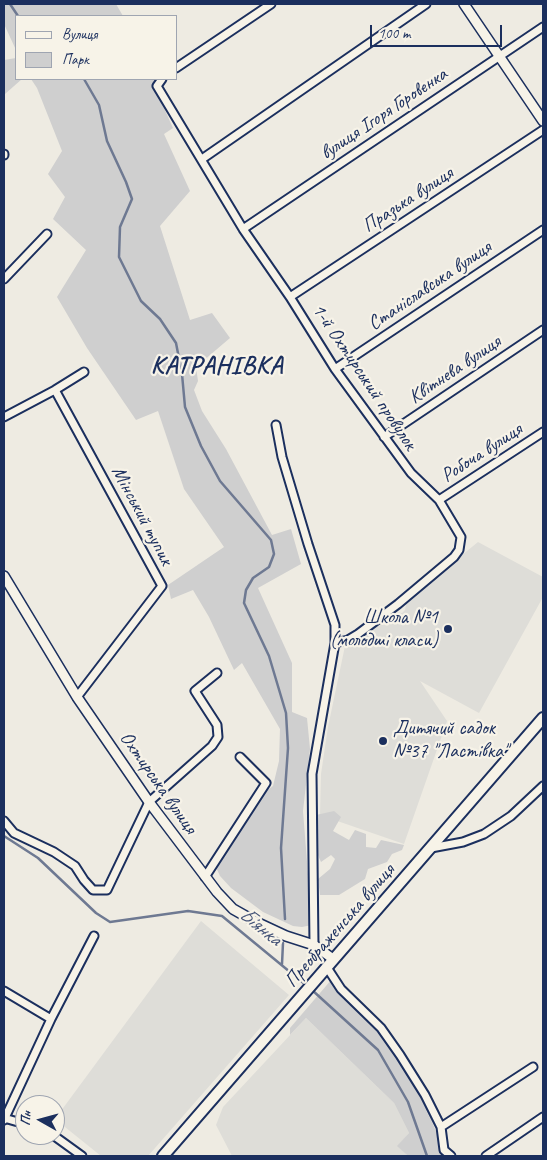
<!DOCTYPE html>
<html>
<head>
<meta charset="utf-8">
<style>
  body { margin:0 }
  #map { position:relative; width:547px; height:1160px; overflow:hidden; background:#eeebe2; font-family:Caveat,sans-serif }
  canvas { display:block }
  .frame { position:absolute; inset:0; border:5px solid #1b2f5e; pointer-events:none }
  .legend { position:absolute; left:15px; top:15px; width:162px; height:65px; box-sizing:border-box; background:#f7f3e8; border:1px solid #9fa5b1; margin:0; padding:6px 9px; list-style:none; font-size:15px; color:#1b2f5e }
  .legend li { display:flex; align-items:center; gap:10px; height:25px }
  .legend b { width:25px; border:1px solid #9fa5b1 }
  .north { position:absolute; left:15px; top:1095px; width:50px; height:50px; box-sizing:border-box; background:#f7f3e8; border:1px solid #9fa5b1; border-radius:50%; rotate:277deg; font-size:14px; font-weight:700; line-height:20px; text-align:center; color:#1b2f5e }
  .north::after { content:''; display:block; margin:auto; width:18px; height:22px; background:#1b2f5e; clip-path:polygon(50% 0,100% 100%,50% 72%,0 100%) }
  .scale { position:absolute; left:370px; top:25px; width:132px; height:22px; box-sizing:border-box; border:2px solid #1b2f5e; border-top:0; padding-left:6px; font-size:15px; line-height:18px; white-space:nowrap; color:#1b2f5e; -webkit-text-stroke:4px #f7f3e8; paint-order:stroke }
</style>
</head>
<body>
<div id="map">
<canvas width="547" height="1160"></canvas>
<div class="frame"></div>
<ul class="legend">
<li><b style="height:6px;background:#f7f3e8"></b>Вулиця</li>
<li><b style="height:14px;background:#cfcfcf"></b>Парк</li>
</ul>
<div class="north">Пн</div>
<div class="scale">100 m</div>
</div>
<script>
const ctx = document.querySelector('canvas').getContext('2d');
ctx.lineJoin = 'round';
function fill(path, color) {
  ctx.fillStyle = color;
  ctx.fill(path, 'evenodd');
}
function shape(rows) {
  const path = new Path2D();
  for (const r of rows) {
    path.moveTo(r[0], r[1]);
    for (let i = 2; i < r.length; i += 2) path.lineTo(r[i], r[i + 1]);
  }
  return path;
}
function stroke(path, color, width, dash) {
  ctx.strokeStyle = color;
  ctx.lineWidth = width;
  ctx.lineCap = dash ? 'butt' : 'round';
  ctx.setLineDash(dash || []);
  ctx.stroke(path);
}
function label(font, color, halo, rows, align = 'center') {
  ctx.font = font + ' Caveat,sans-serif';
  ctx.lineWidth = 4.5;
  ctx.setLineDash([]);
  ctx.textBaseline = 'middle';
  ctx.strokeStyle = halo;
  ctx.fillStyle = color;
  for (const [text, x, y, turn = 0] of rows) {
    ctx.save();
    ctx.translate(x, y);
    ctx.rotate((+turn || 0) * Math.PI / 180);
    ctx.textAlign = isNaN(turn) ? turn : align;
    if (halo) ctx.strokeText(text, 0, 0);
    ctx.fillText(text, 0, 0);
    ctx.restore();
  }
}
const built = shape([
  [478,542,543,577,543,597,479,713,420,681,447,721,404,844,320,815,321,774,328,727,345,646,393,612,402,613,405,610,407,600],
  [201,921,289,995,148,1156,101,1156,55,1119],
  [306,1018,394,1103,409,1133,398,1146,408,1156,232,1156,216,1125,223,1107]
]);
const green = shape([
  [4,4,116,4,123,16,16,16,16,50,4,24],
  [16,58,16,79,22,79,5,94,4,94,4,60],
  [31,79,156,79,154,86,173,128,164,134,190,191,160,226,190,320,212,313,230,338,196,367,198,381,194,390,202,411,226,449,272,535,291,529,301,564,258,588,292,663,292,712,307,718,310,749,303,811,312,925,302,927,293,926,263,912,231,888,220,876,215,865,263,793,273,786,279,761,280,729,242,663,234,670,209,617,193,590,171,599,168,585,224,547,184,489,158,411,136,420,87,348,57,297,86,250,53,219,65,197,48,174,62,151,37,88],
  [334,811,341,817,333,831,349,840,355,830,366,834,366,847,376,848,381,840,404,845,402,850,392,854,387,862,368,869,365,879,339,895,320,895,318,879,330,869,335,859,331,855,321,862,317,853,316,815],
  [332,979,379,1030,420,1092,446,1156,408,1156,397,1146,409,1133,394,1103,306,1018,290,1035,290,1028]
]);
const stream = shape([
  [10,4,18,16],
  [84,79,99,105,107,141,126,182,132,199,120,227,119,257,141,301,160,319,176,343,182,374,185,407,201,446,220,481,271,540,274,554,269,567,253,578,246,590,244,603,269,656,286,713,288,748,281,848,285,919],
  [4,836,38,858,96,913,110,922,188,911,222,916,307,986],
  [282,964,283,943],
  [312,990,378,1050,408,1102,427,1156]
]);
const minor = shape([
  [176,68,271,4],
  [162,79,157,86,243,229,290,297,335,369,411,473,439,500,461,537,459,550,454,557,398,604,358,634,348,640,335,643],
  [4,154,4,155],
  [202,159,426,4],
  [243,229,543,27],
  [4,279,47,234],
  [290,297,543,130],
  [335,369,543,230],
  [55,390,162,586,77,697],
  [4,417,55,390,84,372],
  [276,425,282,457,308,544,335,625,335,643,312,774,314,945],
  [384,437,543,330],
  [439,500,543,432],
  [4,821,14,833,54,852,75,866,84,880,93,890,107,890,149,802,212,746,218,737,217,725,195,691,217,673],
  [431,848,463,842,484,834,511,816,543,786],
  [205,877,266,783,240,757],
  [326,966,341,989,381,1028,400,1055,425,1095,441,1127,444,1150,451,1156],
  [4,991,51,1019],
  [4,1118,25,1124],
  [4,1120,51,1019,94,936],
  [441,1127,533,1067],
  [53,1135,82,1156],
  [486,1156,543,1117]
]);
const tertiary = shape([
  [464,4,543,121],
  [4,576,77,697,149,802,217,892,233,909,256,922,286,936,314,945,333,959]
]);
const secondary = shape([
  [163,1156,543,718]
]);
const markers = [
  [448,629,5,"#1b2f5e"],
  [383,741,5,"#1b2f5e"]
];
const streetNames = [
  ["вулиця Ігоря Горовенка",384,114,-34],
  ["Празька вулиця",408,200,-33],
  ["Станіславська вулиця",430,286,-34],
  ["Квітнева вулиця",455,370,-34],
  ["1-й Охтирський провулок",364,377,56],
  ["Робоча вулиця",482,453,-33],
  ["Мінський тупик",142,516,62],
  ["Охтирська вулиця",158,783,55],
  ["Преображенська вулиця",340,926,-49]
];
const poiNames = [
  ["Школа №1",438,618],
  ["(молодші класи)",438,641],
  ["Дитячий садок",393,729,"left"],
  ["№37 \"Ластівка\"",393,752,"left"]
];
const waterNames = [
  ["Біянка",260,927,39]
];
const districtNames = [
  ["КАТРАНІВКА",217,366]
];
fill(built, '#deddd8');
fill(green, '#cfcfcf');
stroke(stream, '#6e7992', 2.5);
stroke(minor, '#1b2f5e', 11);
stroke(tertiary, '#1b2f5e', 12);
stroke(secondary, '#1b2f5e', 14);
stroke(minor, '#f7f3e8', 7);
stroke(tertiary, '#f7f3e8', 9);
stroke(secondary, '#f7f3e8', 10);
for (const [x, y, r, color] of markers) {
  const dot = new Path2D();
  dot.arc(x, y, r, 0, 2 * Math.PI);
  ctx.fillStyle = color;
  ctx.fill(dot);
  stroke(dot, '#f7f3e8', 2);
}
label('20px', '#1b2f5e', '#f7f3e8', streetNames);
label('20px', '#1b2f5e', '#f7f3e8', poiNames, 'right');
label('italic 21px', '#455478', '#f7f3e8', waterNames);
ctx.letterSpacing = '1px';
label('bold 25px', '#1b2f5e', '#f7f3e8', districtNames);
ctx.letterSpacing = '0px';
</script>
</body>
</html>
